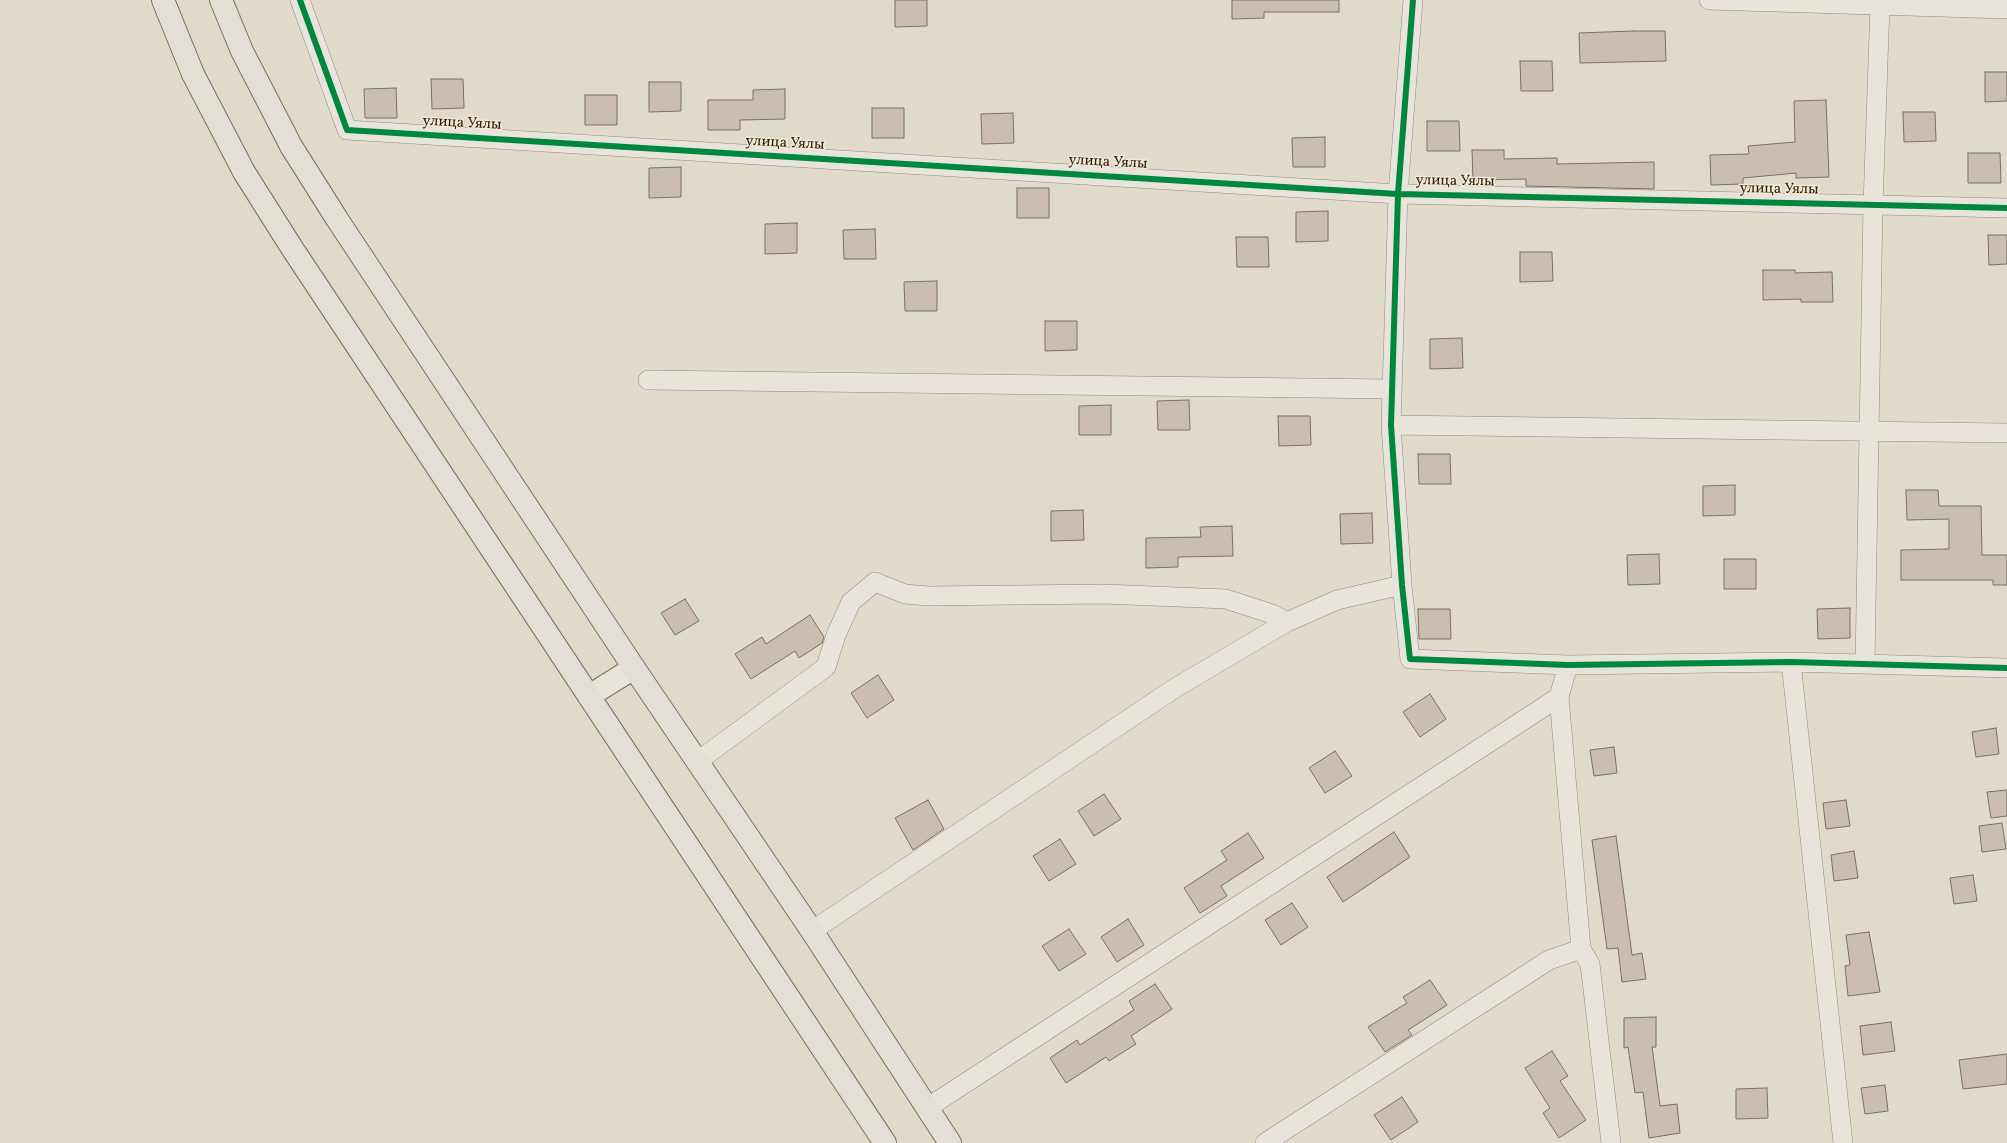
<!DOCTYPE html>
<html>
<head>
<meta charset="utf-8">
<style>
  body { margin:0 }
  canvas { display:block; background:#e0daca }
</style>
</head>
<body>
<canvas width="2007" height="1143"></canvas>
<script>
const ctx = document.querySelector('canvas').getContext('2d');
ctx.lineJoin = 'round';
function fill(path, color) {
  ctx.fillStyle = color;
  ctx.fill(path, 'evenodd');
}
function shape(rows) {
  const path = new Path2D();
  for (const r of rows) {
    path.moveTo(r[0], r[1]);
    for (let i = 2; i < r.length; i += 2) path.lineTo(r[i], r[i + 1]);
  }
  return path;
}
function stroke(path, color, width, dash) {
  ctx.strokeStyle = color;
  ctx.lineWidth = width;
  ctx.lineCap = dash ? 'butt' : 'round';
  ctx.setLineDash(dash || []);
  ctx.stroke(path);
}
function label(font, color, halo, rows, align = 'center') {
  ctx.font = font + ' Vollkorn,serif';
  ctx.lineWidth = 3;
  ctx.setLineDash([]);
  ctx.textBaseline = 'middle';
  ctx.strokeStyle = halo;
  ctx.fillStyle = color;
  for (const [text, x, y, turn = 0] of rows) {
    ctx.save();
    ctx.translate(x, y);
    ctx.rotate((+turn || 0) * Math.PI / 180);
    ctx.textAlign = isNaN(turn) ? turn : align;
    if (halo) ctx.strokeText(text, 0, 0);
    ctx.fillText(text, 0, 0);
    ctx.restore();
  }
}
const building = shape([
  [895,0,927,0,927,26,895,27,895,0],
  [1232,0,1339,0,1339,12,1264,12,1264,18,1232,19,1232,0],
  [1633,31,1665,31,1666,61,1580,63,1579,33,1633,31],
  [1520,61,1552,61,1553,91,1521,91,1520,61],
  [1985,72,2007,72,2007,101,1985,102,1985,72],
  [431,79,463,79,464,108,432,109,431,79],
  [649,82,681,82,681,111,649,112,649,82],
  [396,88,397,118,365,118,364,89,396,88],
  [785,89,785,119,740,120,740,130,708,130,708,100,753,100,753,90,785,89],
  [585,95,617,95,617,125,585,125,585,95],
  [1826,100,1829,177,1796,178,1796,173,1743,178,1743,184,1711,185,1710,155,1749,154,1748,146,1795,142,1794,101,1826,100],
  [872,108,904,108,904,138,872,138,872,108],
  [1903,112,1935,112,1936,141,1904,142,1903,112],
  [1013,113,1014,143,982,144,981,114,1013,113],
  [1427,121,1459,121,1460,151,1427,151,1427,121],
  [1325,137,1325,167,1293,167,1292,138,1325,137],
  [1472,150,1504,150,1504,159,1557,158,1557,164,1654,162,1654,189,1526,186,1526,179,1473,180,1472,150],
  [1968,153,2000,153,2001,183,1968,183,1968,153],
  [681,167,681,197,649,198,649,168,681,167],
  [1017,188,1049,188,1049,218,1017,218,1017,188],
  [1328,211,1328,241,1296,242,1296,212,1328,211],
  [797,223,797,253,765,254,765,224,797,223],
  [875,229,876,259,844,259,843,230,875,229],
  [1988,235,2007,235,2007,264,1989,265,1988,235],
  [1236,237,1268,237,1269,267,1237,267,1236,237],
  [1520,252,1552,252,1553,281,1520,282,1520,252],
  [1763,270,1795,270,1795,273,1832,272,1833,302,1801,302,1801,299,1763,300,1763,270],
  [937,281,937,311,905,311,904,282,937,281],
  [1045,321,1077,321,1077,350,1045,351,1045,321],
  [1462,338,1463,368,1430,369,1430,339,1462,338],
  [1189,400,1190,430,1158,430,1157,401,1189,400],
  [1111,405,1111,435,1079,435,1079,406,1111,405],
  [1278,416,1310,416,1311,445,1279,446,1278,416],
  [1418,454,1450,454,1451,484,1419,484,1418,454],
  [1735,485,1735,515,1703,516,1703,486,1735,485],
  [1906,490,1938,490,1939,506,1981,506,1982,555,2007,555,2007,585,1993,585,1993,580,1901,580,1901,550,1949,549,1949,519,1907,520,1906,490],
  [1083,510,1084,540,1051,541,1051,511,1083,510],
  [1372,513,1373,543,1341,544,1340,514,1372,513],
  [1232,526,1233,556,1178,557,1178,567,1146,568,1146,538,1201,537,1200,527,1232,526],
  [1659,554,1660,584,1628,585,1627,555,1659,554],
  [1724,559,1756,559,1756,589,1724,589,1724,559],
  [685,599,699,621,675,635,661,613,685,599],
  [1850,608,1850,638,1818,639,1817,609,1850,608],
  [1418,609,1450,609,1451,639,1419,639,1418,609],
  [810,615,824,637,822,643,799,658,795,651,751,679,735,654,762,637,766,644,810,615],
  [878,675,894,700,867,718,851,693,878,675],
  [1430,694,1446,719,1420,737,1403,712,1430,694],
  [1996,728,1999,754,1976,757,1972,732,1996,728],
  [1614,747,1617,773,1594,776,1590,750,1614,747],
  [1335,751,1352,776,1325,793,1309,768,1335,751],
  [2007,790,2007,816,1991,818,1987,792,2007,790],
  [1104,794,1121,819,1094,836,1078,811,1104,794],
  [928,800,944,829,913,850,895,818,928,800],
  [1846,800,1850,826,1826,829,1823,803,1846,800],
  [2002,823,2006,849,1982,852,1979,826,2002,823],
  [1394,832,1410,857,1343,902,1327,877,1394,832],
  [1248,833,1264,858,1221,886,1227,896,1200,913,1184,888,1227,860,1221,851,1248,833],
  [1616,836,1632,955,1642,953,1646,979,1622,982,1618,948,1607,949,1592,840,1616,836],
  [1060,839,1076,864,1049,881,1033,856,1060,839],
  [1854,851,1858,878,1834,881,1831,855,1854,851],
  [1973,875,1977,901,1954,904,1950,878,1973,875],
  [1292,903,1308,927,1281,945,1265,920,1292,903],
  [1128,919,1144,945,1117,962,1101,937,1128,919],
  [1069,929,1086,954,1059,971,1042,946,1069,929],
  [1869,932,1880,992,1848,996,1845,966,1850,965,1846,935,1869,932],
  [1430,980,1447,1005,1408,1030,1412,1035,1385,1052,1368,1027,1407,1003,1403,997,1430,980],
  [1155,984,1172,1009,1131,1036,1136,1044,1109,1061,1106,1057,1066,1083,1050,1058,1077,1040,1080,1045,1134,1010,1129,1001,1155,984],
  [1656,1017,1656,1047,1652,1047,1660,1106,1677,1104,1680,1133,1649,1138,1643,1092,1635,1093,1628,1047,1624,1048,1624,1018,1656,1017],
  [1891,1022,1895,1051,1863,1055,1860,1026,1891,1022],
  [1552,1051,1568,1076,1560,1081,1586,1120,1559,1138,1543,1113,1550,1108,1525,1068,1552,1051],
  [2007,1054,2007,1084,1963,1089,1959,1060,2007,1054],
  [1885,1085,1888,1111,1865,1114,1861,1088,1885,1085],
  [1767,1088,1768,1118,1736,1119,1736,1089,1767,1088],
  [1402,1097,1418,1122,1391,1140,1374,1115,1402,1097]
]);
const street = shape([
  [300,0,347,130,1398,194,2007,208],
  [1413,0,1398,194,1391,425,1402,585,1410,659,1568,665,1791,662,2007,668],
  [1709,0,2007,9],
  [648,380,1391,389],
  [1391,425,2007,433],
  [1791,662,1843,1143],
  [1865,663,1873,205,1880,5],
  [1568,665,1559,697,1581,949],
  [698,761,826,667,836,635,851,602,875,582,905,594,928,596,1104,594,1226,599,1272,614,1287,622],
  [812,931,1175,688,1287,622,1337,600,1402,585],
  [927,1108,1559,697],
  [1265,1143,1549,960,1581,949,1590,964,1611,1143]
]);
const secondary = shape([
  [589,696,634,668]
]);
const primary = shape([
  [163,0,193,74,244,172,292,248,885,1143],
  [221,0,242,51,291,146,337,219,634,668,812,931,950,1143]
]);
const cycleway = shape([
  [300,0,347,130,1398,194,2007,208],
  [1413,0,1398,194,1391,425,1402,585,1410,659,1568,665,1791,662,2007,668]
]);
const streetNames = [
  ["улица Уялы",462,124,3],
  ["улица Уялы",785,144,3],
  ["улица Уялы",1108,163,3],
  ["улица Уялы",1455,182,1],
  ["улица Уялы",1779,190,1]
];
fill(building, '#cabeb1');
stroke(building, '#787164', 1);
stroke(street, '#918b7f', 20);
stroke(secondary, '#787164', 24);
stroke(primary, '#787164', 24);
stroke(street, '#e8e4dc', 19);
stroke(secondary, '#e8e4dc', 22);
stroke(primary, '#e3dfd6', 22);
stroke(cycleway, '#00873e', 6);
label('15px', '#311d02', '#f1e9d7', streetNames);
</script>
</body>
</html>
